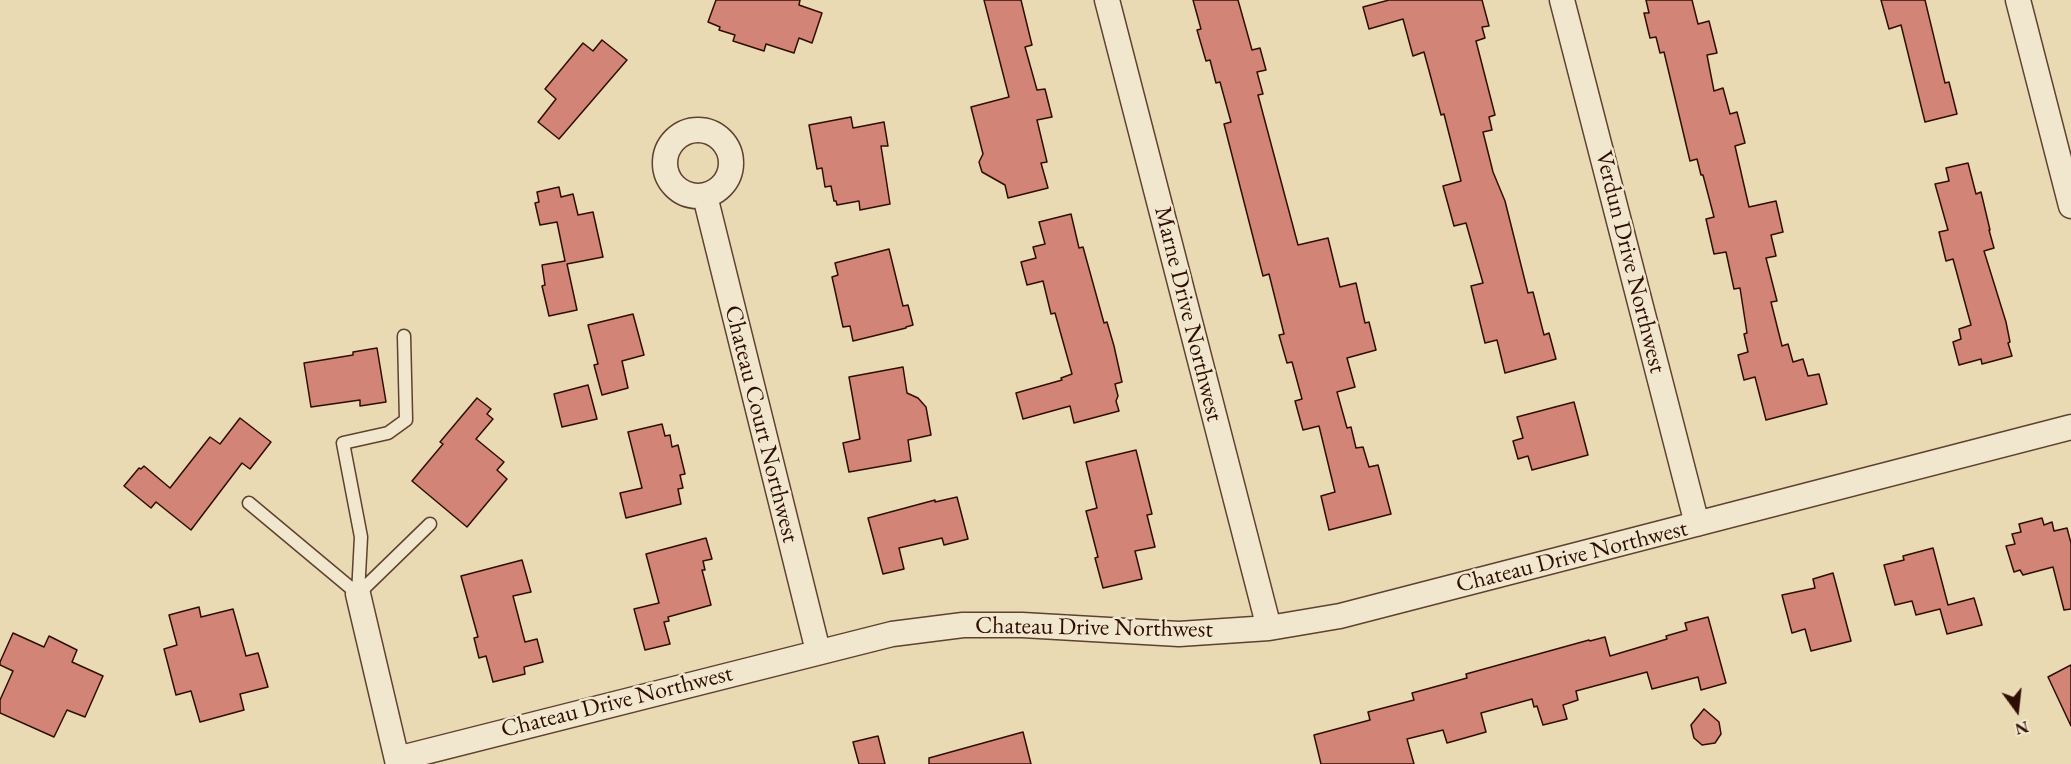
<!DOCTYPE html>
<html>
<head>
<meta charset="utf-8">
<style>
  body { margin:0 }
  #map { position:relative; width:2071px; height:764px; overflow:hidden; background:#eadab4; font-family:"EB Garamond",serif }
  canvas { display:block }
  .north { position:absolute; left:1987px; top:680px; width:60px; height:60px; -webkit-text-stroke:4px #f1e7ce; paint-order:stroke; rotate:165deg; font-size:16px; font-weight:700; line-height:24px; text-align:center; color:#2f0e02 }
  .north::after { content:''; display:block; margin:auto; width:21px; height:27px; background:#2f0e02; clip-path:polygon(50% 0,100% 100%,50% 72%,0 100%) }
</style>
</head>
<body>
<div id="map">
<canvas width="2071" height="764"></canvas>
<div class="north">N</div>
</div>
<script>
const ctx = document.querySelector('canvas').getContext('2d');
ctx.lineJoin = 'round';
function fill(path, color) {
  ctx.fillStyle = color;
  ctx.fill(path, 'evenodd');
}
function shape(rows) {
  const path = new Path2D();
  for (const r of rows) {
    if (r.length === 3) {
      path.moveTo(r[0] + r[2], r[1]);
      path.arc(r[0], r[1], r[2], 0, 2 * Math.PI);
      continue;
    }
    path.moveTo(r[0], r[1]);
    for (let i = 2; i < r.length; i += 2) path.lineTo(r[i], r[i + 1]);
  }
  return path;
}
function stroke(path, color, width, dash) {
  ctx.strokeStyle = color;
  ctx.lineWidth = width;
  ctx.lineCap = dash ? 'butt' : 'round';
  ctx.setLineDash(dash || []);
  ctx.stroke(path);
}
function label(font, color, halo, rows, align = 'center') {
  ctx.font = font + ' "EB Garamond",serif';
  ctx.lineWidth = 5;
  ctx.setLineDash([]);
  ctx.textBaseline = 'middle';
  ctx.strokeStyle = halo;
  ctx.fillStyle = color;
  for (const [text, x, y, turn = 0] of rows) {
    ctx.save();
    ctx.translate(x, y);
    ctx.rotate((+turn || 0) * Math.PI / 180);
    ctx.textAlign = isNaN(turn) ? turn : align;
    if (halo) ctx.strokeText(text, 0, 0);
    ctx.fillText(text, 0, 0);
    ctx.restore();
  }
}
const building = shape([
  [716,0,800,0,799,5,822,13,812,43,799,38,794,53,766,44,764,51,733,41,735,35,719,30,720,27,708,22,716,0],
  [984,0,1021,0,1032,45,1025,47,1037,90,1045,89,1052,117,1037,120,1047,162,1041,163,1048,188,1008,198,1005,185,982,172,979,162,983,154,971,107,1009,97,984,0],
  [1193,0,1238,0,1252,50,1260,48,1266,70,1257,72,1263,94,1258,95,1298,245,1328,238,1340,287,1356,283,1365,323,1369,322,1376,350,1347,358,1355,387,1337,392,1347,428,1351,427,1356,448,1363,447,1369,467,1378,465,1391,514,1329,530,1321,496,1335,492,1319,426,1303,430,1295,401,1302,399,1292,362,1287,363,1279,335,1284,334,1269,274,1263,276,1224,124,1231,122,1220,82,1216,83,1210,60,1206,61,1197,30,1201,29,1193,0],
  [1389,0,1482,0,1489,26,1482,27,1485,38,1476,41,1495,115,1489,117,1492,130,1483,132,1493,172,1505,201,1528,293,1533,292,1544,335,1549,333,1556,359,1505,373,1497,340,1485,343,1471,286,1483,283,1466,223,1454,226,1443,186,1461,181,1444,114,1441,115,1424,52,1413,56,1403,19,1369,29,1363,7,1389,0],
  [1646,0,1692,0,1698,24,1709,21,1717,53,1707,55,1714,91,1723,88,1730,114,1737,112,1745,143,1735,146,1749,207,1776,201,1783,232,1771,235,1776,256,1766,258,1777,301,1771,302,1782,346,1788,344,1793,362,1803,359,1808,376,1819,374,1827,404,1766,420,1755,377,1744,380,1738,355,1748,352,1744,334,1747,333,1740,288,1734,289,1726,252,1714,254,1706,219,1714,217,1703,175,1701,175,1697,159,1690,161,1664,52,1660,53,1656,37,1650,38,1644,13,1649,13,1646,0],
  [1881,0,1925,0,1945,83,1949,82,1957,114,1925,122,1901,25,1889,29,1881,0],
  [602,40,627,60,559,139,538,122,556,99,545,89,583,43,593,51,602,40],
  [851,117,853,128,884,122,888,146,881,146,890,204,860,210,859,201,837,205,836,201,834,201,831,186,825,187,822,168,817,169,809,125,851,117],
  [1968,163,1976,194,1981,192,1990,230,1989,230,1994,248,1984,251,2006,322,2010,342,2008,343,2012,356,1982,364,1981,359,1959,365,1953,342,1961,339,1959,329,1971,325,1953,259,1946,261,1939,232,1948,230,1935,184,1949,181,1946,168,1968,163],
  [559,187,561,197,573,194,578,215,593,212,603,257,567,264,577,310,549,316,542,286,545,285,542,265,565,261,557,222,540,225,535,203,539,202,537,192,559,187],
  [1071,214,1079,248,1083,247,1104,323,1107,322,1114,346,1122,382,1115,384,1118,396,1116,401,1119,411,1074,423,1070,406,1023,419,1016,393,1062,380,1061,378,1072,374,1055,313,1051,314,1043,281,1027,285,1021,262,1036,258,1033,247,1045,244,1039,222,1071,214],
  [889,249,903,306,908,305,913,325,906,327,906,328,853,341,850,326,843,327,836,295,832,277,838,275,835,263,889,249],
  [633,314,644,355,622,361,628,388,602,395,594,365,598,364,588,325,633,314],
  [377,348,386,402,360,406,360,400,311,407,304,363,353,355,353,352,377,348],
  [903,367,907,393,918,398,926,407,931,435,908,440,911,461,849,472,843,443,860,439,849,377,903,367],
  [588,385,597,419,562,427,554,394,588,385],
  [477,398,491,409,487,414,493,419,476,439,504,462,497,470,507,479,467,527,412,481,443,444,440,442,477,398],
  [1574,402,1588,455,1532,470,1528,456,1518,459,1513,441,1523,438,1517,417,1574,402],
  [240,418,271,442,250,469,242,463,191,530,156,502,151,508,124,486,139,468,141,469,144,466,170,488,210,437,220,444,240,418],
  [662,424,665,436,670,435,672,447,678,445,685,474,680,475,683,488,678,489,681,504,626,518,620,493,642,488,628,432,662,424],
  [1136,450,1152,514,1147,515,1155,547,1135,551,1142,579,1103,588,1095,558,1098,557,1086,511,1097,508,1086,462,1136,450],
  [957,497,968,539,944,545,942,538,899,548,904,569,883,574,868,518,935,500,935,502,957,497],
  [2042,518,2044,525,2052,522,2054,531,2067,528,2071,543,2071,609,2064,610,2053,567,2023,575,2020,570,2014,572,2006,546,2015,544,2012,534,2021,532,2019,524,2042,518],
  [706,538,712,559,703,561,705,570,702,570,711,605,668,617,669,621,664,622,670,644,645,650,634,609,659,603,646,554,706,538],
  [1933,548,1948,605,1974,598,1982,625,1947,634,1940,609,1916,615,1912,601,1895,605,1884,565,1904,560,1903,556,1933,548],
  [522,560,531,592,513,596,525,642,537,639,543,662,524,667,525,674,493,682,486,656,479,658,474,638,478,637,461,576,522,560],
  [1833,573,1851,641,1811,651,1805,629,1792,633,1782,595,1815,588,1813,579,1833,573],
  [199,607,201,617,233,609,246,656,258,653,268,687,240,694,244,710,200,722,191,691,176,695,164,649,177,645,169,615,199,607],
  [1708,617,1726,683,1701,690,1698,677,1652,689,1647,672,1576,691,1578,700,1563,705,1567,719,1543,725,1537,706,1534,707,1532,699,1481,713,1486,732,1447,743,1443,730,1407,739,1414,764,1321,764,1314,735,1370,720,1368,712,1414,700,1412,693,1467,678,1466,674,1589,640,1590,641,1605,637,1610,656,1667,639,1666,636,1687,630,1685,623,1708,617],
  [13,633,44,647,49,636,77,650,72,662,103,676,85,717,67,710,54,737,0,713,0,700,13,671,0,665,0,662,13,633],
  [2071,665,2071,726,2048,677,2071,665],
  [1704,709,1719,722,1721,734,1715,743,1702,745,1694,738,1691,725,1704,709],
  [1023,732,1031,764,929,764,929,758,1023,732],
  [878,736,885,764,859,764,853,742,878,736]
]);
const lane = shape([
  [249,503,358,594],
  [358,594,361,537,343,443,388,433,406,420,404,336],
  [358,594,430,524]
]);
const street = shape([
  [1107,0,1269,628],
  [1562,0,1697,524],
  [2018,0,2071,206],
  [698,163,33],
  [705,196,818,651],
  [358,594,398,764],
  [397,759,892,634,963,625,1022,625,1179,634,1269,628,1340,616,2071,427]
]);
const streetNames = [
  ["Verdun Drive Northwest",1630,262,76],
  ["Marne Drive Northwest",1188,314,76],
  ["Chateau Court Northwest",761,424,76],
  ["Chateau Drive Northwest",1572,557,-14],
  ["Chateau Drive Northwest",1094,628,1],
  ["Chateau Drive Northwest",617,702,-14]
];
fill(building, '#d28477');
stroke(building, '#2f0e02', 1.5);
stroke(lane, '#5e412e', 15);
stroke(street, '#5e412e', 27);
stroke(lane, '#f1e7ce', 12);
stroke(street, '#f1e7ce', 24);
label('24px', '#2f0e02', '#f1e7ce', streetNames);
</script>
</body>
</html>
